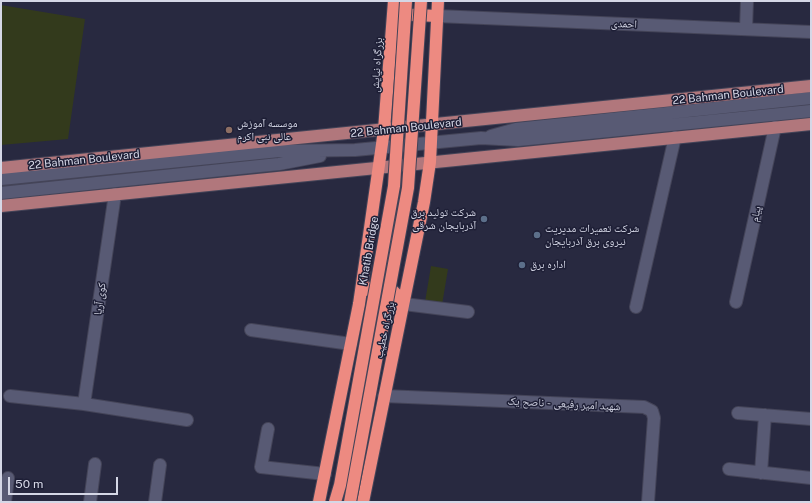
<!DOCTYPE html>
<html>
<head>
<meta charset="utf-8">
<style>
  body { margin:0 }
  #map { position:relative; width:812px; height:503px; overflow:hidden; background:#282940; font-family:"Public Sans",sans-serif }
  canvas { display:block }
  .frame { position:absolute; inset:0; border:2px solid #d5d7e6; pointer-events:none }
  .scale { position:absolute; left:8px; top:477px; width:110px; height:18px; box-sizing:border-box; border:2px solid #d5d7e6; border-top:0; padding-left:5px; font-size:12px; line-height:14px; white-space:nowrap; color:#d5d7e6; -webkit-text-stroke:3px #1e1f36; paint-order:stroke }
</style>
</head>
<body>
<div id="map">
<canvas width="812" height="503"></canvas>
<div class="frame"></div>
<div class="scale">50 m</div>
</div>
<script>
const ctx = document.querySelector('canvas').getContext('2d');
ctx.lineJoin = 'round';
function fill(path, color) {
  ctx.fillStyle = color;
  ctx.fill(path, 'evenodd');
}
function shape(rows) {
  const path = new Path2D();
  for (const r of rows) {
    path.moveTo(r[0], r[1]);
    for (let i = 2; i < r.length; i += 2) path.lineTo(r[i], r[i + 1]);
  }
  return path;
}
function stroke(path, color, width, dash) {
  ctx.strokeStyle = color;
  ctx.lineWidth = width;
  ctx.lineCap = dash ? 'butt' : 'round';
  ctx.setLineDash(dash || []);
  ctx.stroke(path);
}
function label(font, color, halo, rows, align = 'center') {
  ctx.font = font + ' "Public Sans","Noto Naskh Arabic",sans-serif';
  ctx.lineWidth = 3;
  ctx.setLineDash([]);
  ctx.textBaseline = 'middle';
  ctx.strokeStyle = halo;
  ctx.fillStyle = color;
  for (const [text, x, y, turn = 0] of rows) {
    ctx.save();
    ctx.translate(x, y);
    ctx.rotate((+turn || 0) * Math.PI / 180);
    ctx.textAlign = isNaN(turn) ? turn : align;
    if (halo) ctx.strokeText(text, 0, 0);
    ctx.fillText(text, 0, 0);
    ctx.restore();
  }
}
const green = shape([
  [1,5,85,19,68,139,1,145],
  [431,266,448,269,442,305,425,302]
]);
const minor = shape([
  [437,16,811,32],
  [746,29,747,1],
  [491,136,516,129,811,98],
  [1,179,279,151,355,150,481,138,518,140,811,111],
  [1,193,279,164,320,156],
  [736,302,775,127],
  [404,304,468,312],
  [636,307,675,137],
  [251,330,351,344],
  [10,396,84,404,187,420],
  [384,396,644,407,652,411,654,418,648,502],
  [84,404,115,194],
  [738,413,811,419],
  [268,429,261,467,325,474],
  [729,469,811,478],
  [761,473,765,415],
  [5,502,8,478],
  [90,502,95,464],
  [155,502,160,465]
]);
const major = shape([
  [1,168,811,86],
  [1,206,811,124]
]);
const highway = shape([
  [394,14,437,16],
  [368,290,376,285,389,287,400,298,401,309],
  [319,502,359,304,365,263,384,130,394,1],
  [363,502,424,202,430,162,438,1]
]);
const highwayBridge = shape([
  [335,502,340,485,394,186,406,1],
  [350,502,408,188,421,1]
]);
const markers = [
  [229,130,4,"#8d6e63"],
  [484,219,4,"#5c6f8a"],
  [537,235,4,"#5c6f8a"],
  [522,265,4,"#5c6f8a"]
];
const streetNames = [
  ["احمدی",624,24,2],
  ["بزرگراه نیایش",377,65,-86],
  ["22 Bahman Boulevard",728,95,-6],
  ["22 Bahman Boulevard",406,128,-6],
  ["22 Bahman Boulevard",84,160,-6],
  ["پیام",756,214,-78],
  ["Khatib Bridge",369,251,-80],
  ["کوی آریا",100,299,-82],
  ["بزرگراه خطیب",385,330,-78],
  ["شهید امیر رفیعی - ناصح یک",564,404,3]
];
const poiNames = [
  ["موسسه آموزش",237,124],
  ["عالی نبی اکرم",237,137],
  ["شرکت تولید برق",476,213,"right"],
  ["آذربایجان شرقی",476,226,"right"],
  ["شرکت تعمیرات مدیریت",545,229],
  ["نیروی برق آذربایجان",545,242],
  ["اداره برق",530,265]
];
fill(green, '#333a1c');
stroke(minor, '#444458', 14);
stroke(major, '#444458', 14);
stroke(highway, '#444458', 14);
stroke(minor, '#585a74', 12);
stroke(major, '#b1777c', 12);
stroke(highway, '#ed8a81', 12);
stroke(highwayBridge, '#444458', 14, []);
stroke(highwayBridge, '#ed8a81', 12);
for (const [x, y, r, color] of markers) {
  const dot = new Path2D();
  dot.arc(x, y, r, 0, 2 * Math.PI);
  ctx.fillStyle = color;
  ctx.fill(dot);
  stroke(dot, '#1e1f36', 1.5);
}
label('11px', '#d5d7e6', '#1e1f36', streetNames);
label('11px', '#d5d7e6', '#1e1f36', poiNames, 'left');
</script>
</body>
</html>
